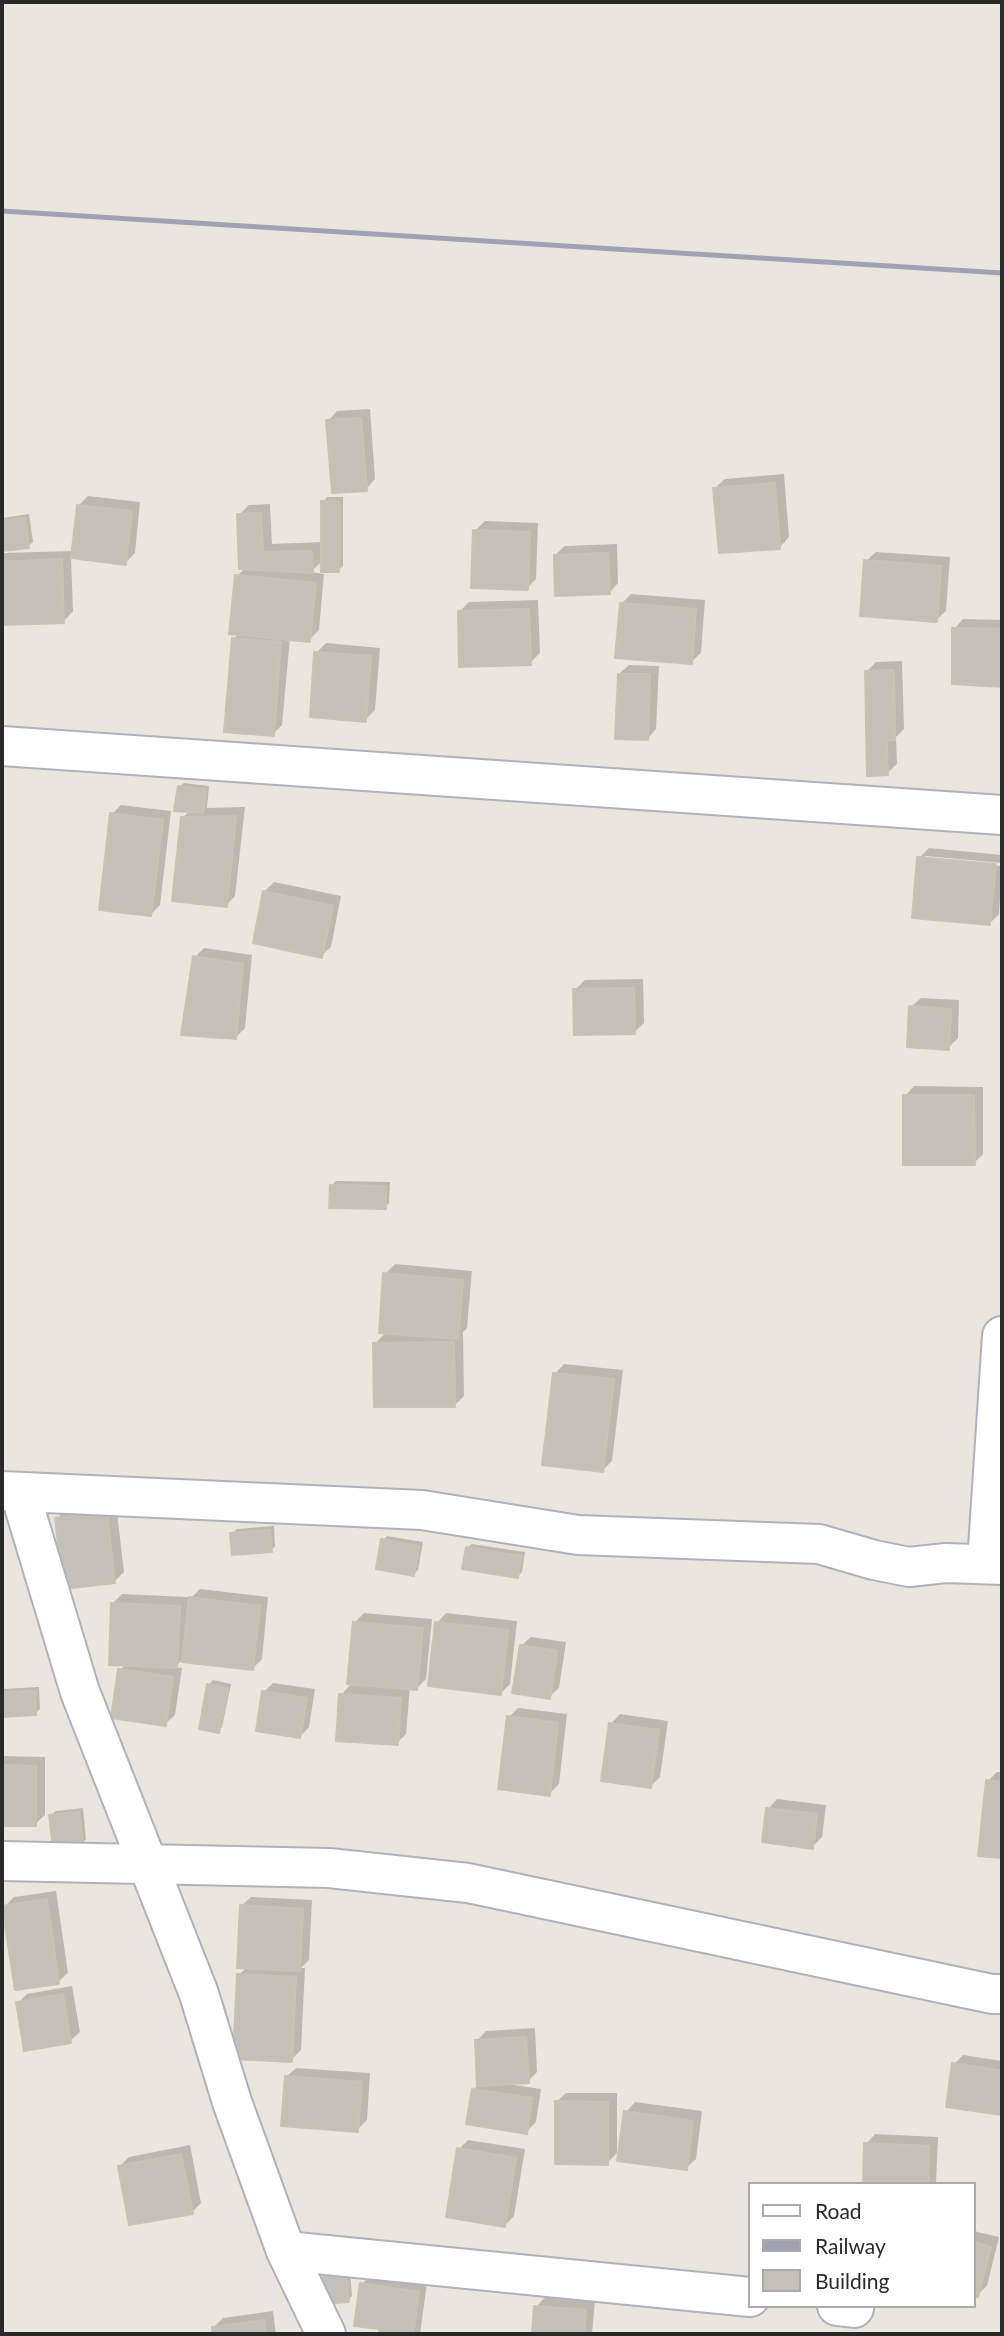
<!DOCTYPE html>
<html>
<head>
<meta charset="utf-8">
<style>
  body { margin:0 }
  #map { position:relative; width:1004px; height:2336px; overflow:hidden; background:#ebe6dd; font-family:Lato,sans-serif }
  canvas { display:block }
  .frame { position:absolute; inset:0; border:4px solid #2a2a2a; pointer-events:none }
  .legend { position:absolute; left:748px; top:2182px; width:228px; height:126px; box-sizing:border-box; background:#fff; border:2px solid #aaa; margin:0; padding:9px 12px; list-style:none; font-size:21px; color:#2a2a2a }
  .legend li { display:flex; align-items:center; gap:14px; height:35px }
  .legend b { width:35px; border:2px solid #aaa }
</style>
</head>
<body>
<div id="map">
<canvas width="1004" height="2336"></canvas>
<div class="frame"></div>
<ul class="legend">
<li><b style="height:9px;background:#fff"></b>Road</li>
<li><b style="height:9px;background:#a0a1b3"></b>Railway</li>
<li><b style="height:19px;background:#c4c0b8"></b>Building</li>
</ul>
</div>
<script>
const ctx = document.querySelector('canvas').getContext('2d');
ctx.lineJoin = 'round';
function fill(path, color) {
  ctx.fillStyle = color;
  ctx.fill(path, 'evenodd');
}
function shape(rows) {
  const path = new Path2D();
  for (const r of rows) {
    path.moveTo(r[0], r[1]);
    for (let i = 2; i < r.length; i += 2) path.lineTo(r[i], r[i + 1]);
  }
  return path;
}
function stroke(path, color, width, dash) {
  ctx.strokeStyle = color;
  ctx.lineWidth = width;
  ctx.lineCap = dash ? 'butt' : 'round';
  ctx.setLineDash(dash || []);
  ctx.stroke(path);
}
const shadow = shape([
  [370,409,375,479,366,489,328,421,337,411],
  [784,474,789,537,780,547,715,488,725,479],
  [88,496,140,502,135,553,125,563,71,557,73,611,64,621,2,623,2,553,74,551,78,506],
  [327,497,343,497,343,566,339,570,323,560,311,572,324,574,319,630,309,640,290,638,282,725,273,734,234,639,239,633,237,576,245,568,239,515,249,505,270,504,272,544,323,542,323,502],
  [29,514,33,542,28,546,2,549,2,518],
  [485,521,538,523,536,579,527,588,475,531],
  [617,544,618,583,609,593,555,555,565,546],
  [876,552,950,557,946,611,936,620,866,561],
  [631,594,705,600,701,653,691,662,621,604],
  [538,600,540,653,530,663,459,612,469,602],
  [963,619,1002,620,1002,685,953,682,954,629],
  [326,643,380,648,375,710,365,720,316,653],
  [902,661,904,729,896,737,897,764,887,773,867,671,876,662],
  [629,665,659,666,656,729,647,739,619,674],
  [184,783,209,786,207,808,245,807,235,896,226,905,183,817,190,811,179,787],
  [121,805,171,811,160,905,150,915,112,814],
  [929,848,1002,855,1002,863,925,856,925,859,1002,866,999,914,989,924,919,858],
  [274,882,341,896,331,947,321,956,255,942,265,891],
  [204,948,252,955,245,1028,236,1037,195,957],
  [643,979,644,1023,634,1032,575,990,585,980],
  [921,998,959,1000,958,1038,948,1048,911,1007],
  [914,1086,983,1087,983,1154,974,1163,905,1096],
  [336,1181,390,1182,389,1203,385,1207,332,1186],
  [395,1264,472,1271,467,1328,463,1332,464,1396,455,1405,375,1344,387,1331,385,1274],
  [564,1364,623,1370,612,1461,603,1470,555,1374],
  [116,1504,124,1572,114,1582,57,1519,66,1509],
  [274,1526,275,1546,271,1550,232,1534,237,1529],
  [387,1536,423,1542,418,1570,414,1574,383,1540],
  [472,1544,525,1552,522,1572,518,1576,467,1548],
  [200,1589,268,1597,262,1659,252,1669,182,1660,175,1667,182,1668,175,1715,165,1724,120,1670,126,1664,113,1603,122,1594,188,1597,188,1601],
  [364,1613,432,1619,426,1679,417,1688,410,1687,406,1734,397,1743,341,1695,353,1682,354,1623],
  [446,1613,517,1621,510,1684,501,1693,437,1623],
  [531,1637,566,1642,559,1688,549,1697,521,1646],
  [213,1680,231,1684,222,1727,218,1731,209,1685],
  [273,1683,315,1689,309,1727,300,1737,264,1692],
  [39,1687,40,1709,35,1714,2,1715,2,1689],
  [518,1708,567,1714,559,1784,549,1794,509,1717],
  [620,1714,668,1721,660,1777,651,1786,611,1724],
  [2,1756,45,1757,45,1815,35,1824,2,1824],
  [997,1772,1002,1772,1002,1856,980,1854,988,1781],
  [777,1799,826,1805,822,1837,812,1847,768,1809],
  [83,1808,86,1839,82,1844,51,1815,56,1811],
  [56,1891,68,1973,58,1982,4,1907,14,1897],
  [251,1897,312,1900,309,1960,301,1968,305,1968,301,2050,291,2060,239,1975,247,1967,241,1906],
  [72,1986,80,2032,70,2041,18,2003,27,1994],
  [535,2028,537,2072,528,2081,508,2084,541,2089,536,2122,526,2132,473,2090,479,2084,477,2041,486,2031],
  [963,2055,1002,2061,1002,2114,948,2105,954,2064],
  [296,2068,370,2073,367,2120,357,2130,286,2077],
  [566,2093,617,2093,617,2153,607,2163,556,2102],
  [635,2102,702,2111,696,2159,686,2168,626,2112],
  [875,2134,938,2137,936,2184,865,2184,866,2144],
  [468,2140,525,2149,514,2216,505,2225,459,2149],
  [190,2145,201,2203,192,2212,120,2166,129,2157],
  [974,2231,999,2237,987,2286,977,2295,974,2294],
  [350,2270,352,2296,348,2300,325,2276,329,2272],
  [371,2275,427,2283,420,2334,380,2334,381,2328,362,2284],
  [545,2297,595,2301,592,2334,534,2334,536,2307],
  [273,2311,276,2334,215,2334,214,2327,223,2318]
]);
const building = shape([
  [361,418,367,491,332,493,326,420,361,418],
  [775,483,780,549,719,553,713,488,775,483],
  [321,501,339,501,339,572,321,572,321,501],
  [77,505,132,511,126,565,71,558,77,505],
  [261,513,263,552,312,551,313,573,239,569,237,514,261,513],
  [25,517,29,548,2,551,2,521,25,517],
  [473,530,530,532,528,590,471,588,473,530],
  [608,553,610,594,555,596,554,555,608,553],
  [62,559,64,623,2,625,2,562,62,559],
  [864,560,941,566,937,622,860,616,864,560],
  [235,575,316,583,310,642,229,634,235,575],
  [620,603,696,609,692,664,615,658,620,603],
  [529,609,531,665,459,667,458,611,529,609],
  [952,628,1002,629,1002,687,952,684,952,628],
  [232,638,281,642,274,736,224,732,232,638],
  [314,652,371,656,366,722,310,717,314,652],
  [894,670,895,740,887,741,888,775,867,776,865,671,894,670],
  [618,674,650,674,648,740,615,739,618,674],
  [178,786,206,790,203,813,174,811,178,786],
  [110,813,163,820,151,916,99,910,110,813],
  [236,816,227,907,172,901,181,817,236,816],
  [917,857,996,864,990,925,912,918,917,857],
  [263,891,333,906,322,958,253,943,263,891],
  [193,956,243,964,236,1039,181,1035,193,956],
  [634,988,635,1034,574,1035,573,989,634,988],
  [909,1006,951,1009,949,1050,907,1047,909,1006],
  [903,1095,974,1095,975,1165,903,1165,903,1095],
  [330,1185,386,1186,386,1209,329,1208,330,1185],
  [383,1273,463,1280,458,1339,379,1333,383,1273],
  [454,1342,455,1407,374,1407,373,1343,454,1342],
  [553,1373,614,1379,603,1472,542,1465,553,1373],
  [107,1512,115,1583,63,1589,55,1518,107,1512],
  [270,1530,272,1552,232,1555,230,1533,270,1530],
  [381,1539,419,1546,414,1576,376,1569,381,1539],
  [466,1547,522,1556,518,1578,462,1569,466,1547],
  [189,1597,260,1606,253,1670,182,1662,189,1597],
  [111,1603,180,1606,177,1668,109,1665,111,1603],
  [353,1622,423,1628,417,1690,347,1684,353,1622],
  [435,1622,508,1630,501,1695,428,1686,435,1622],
  [520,1645,557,1651,550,1699,512,1693,520,1645],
  [118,1669,173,1677,166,1726,111,1718,118,1669],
  [207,1684,228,1688,219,1733,199,1729,207,1684],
  [35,1691,36,1715,2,1717,2,1692,35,1691],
  [262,1691,307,1698,300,1738,256,1731,262,1691],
  [339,1694,401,1698,398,1745,336,1741,339,1694],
  [507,1716,558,1723,550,1796,498,1789,507,1716],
  [609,1723,659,1730,651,1788,601,1781,609,1723],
  [2,1765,36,1766,36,1826,2,1826,2,1765],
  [986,1780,1002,1782,1002,1858,978,1856,986,1780],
  [766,1808,817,1814,813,1849,762,1842,766,1808],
  [79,1812,83,1845,53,1848,49,1815,79,1812],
  [47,1899,59,1984,15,1990,2,1906,47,1899],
  [240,1905,303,1909,300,1971,237,1968,240,1905],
  [237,1974,296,1977,292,2062,233,2059,237,1974],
  [63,1994,71,2043,24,2051,16,2002,63,1994],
  [526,2037,529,2083,477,2086,475,2040,526,2037],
  [952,2063,1002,2071,1002,2115,946,2107,952,2063],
  [285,2076,362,2082,358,2132,281,2126,285,2076],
  [472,2089,532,2098,527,2134,466,2124,472,2089],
  [555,2101,608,2102,608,2165,555,2164,555,2101],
  [624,2111,693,2121,687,2170,617,2161,624,2111],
  [864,2143,929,2146,928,2184,863,2184,864,2143],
  [457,2148,516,2158,505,2227,446,2217,457,2148],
  [181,2154,193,2214,129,2225,118,2166,181,2154],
  [974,2242,991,2247,978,2297,974,2296,974,2242],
  [346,2273,349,2302,325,2304,323,2276,346,2273],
  [360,2283,419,2292,413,2334,379,2334,379,2329,354,2326,360,2283],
  [534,2306,586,2310,584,2334,532,2334,534,2306],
  [264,2320,266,2334,213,2334,212,2327,264,2320]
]);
const minor = shape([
  [2,746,1002,815],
  [2,1491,422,1510,578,1535,819,1544,874,1560,909,1567,946,1563,1002,1565],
  [20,1493,80,1692,199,1994,232,2102,286,2251,326,2334],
  [987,1563,1002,1336],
  [2,1861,329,1868,468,1883,992,1994,1002,1994],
  [286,2251,750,2297],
  [837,2306,854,2308]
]);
const rail = shape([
  [2,211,1002,273]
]);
fill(shadow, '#0003');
fill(building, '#c4c0b8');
stroke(building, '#c7c2b6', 2);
stroke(minor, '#b0b1bd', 42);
stroke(minor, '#fff', 38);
stroke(rail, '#a0a1b3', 5);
</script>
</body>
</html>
